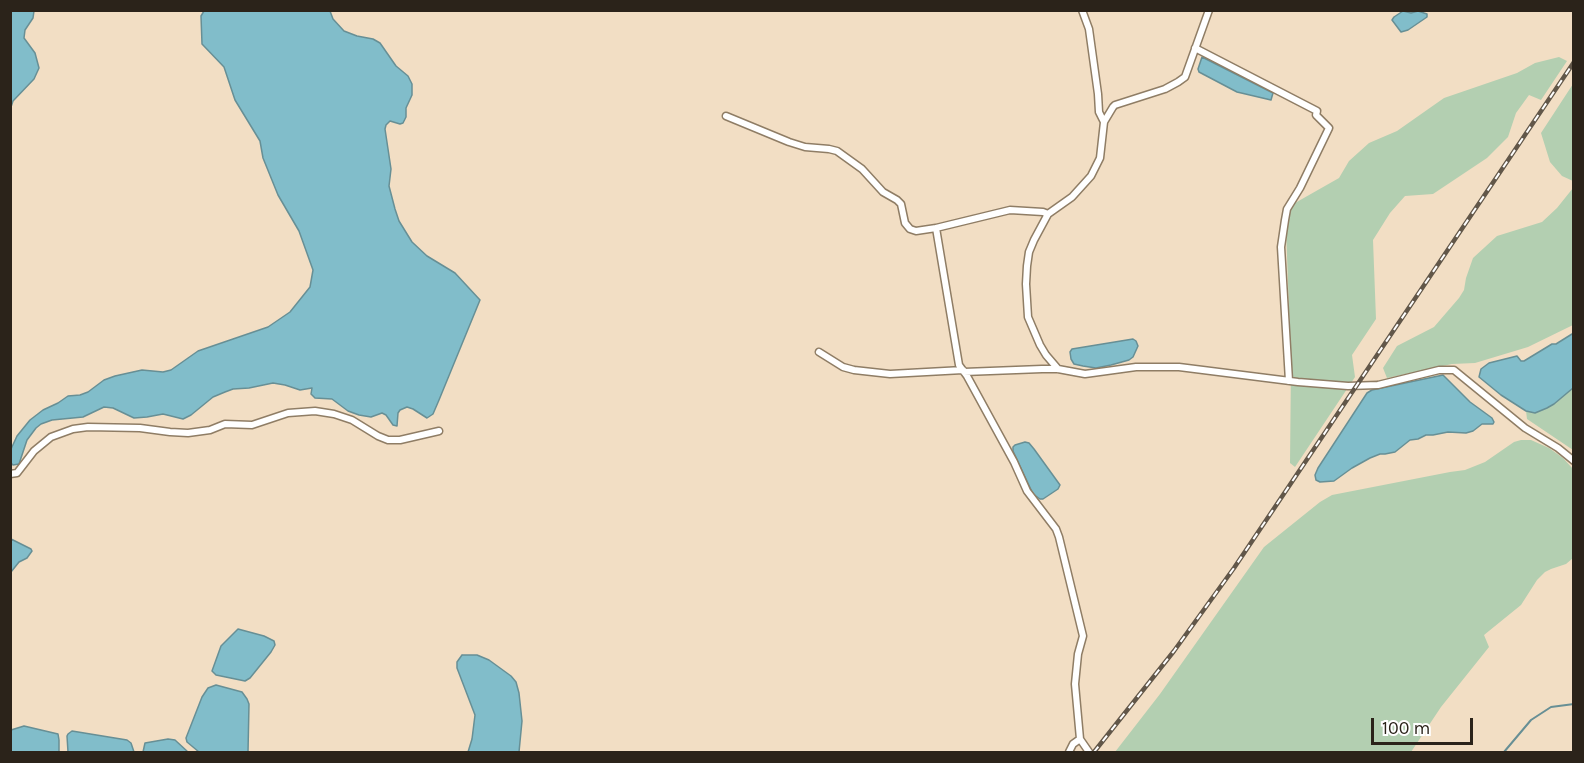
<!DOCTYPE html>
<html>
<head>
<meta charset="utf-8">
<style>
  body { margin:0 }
  #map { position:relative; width:1584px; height:763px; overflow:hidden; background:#f2dec4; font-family:Karla,sans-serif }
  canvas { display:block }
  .frame { position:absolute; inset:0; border:12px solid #2b231a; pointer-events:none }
  .scale { position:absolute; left:1371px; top:718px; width:102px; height:27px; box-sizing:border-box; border:3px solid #2b231a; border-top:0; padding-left:8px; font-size:18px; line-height:21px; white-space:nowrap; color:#2b231a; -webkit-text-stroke:4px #fff; paint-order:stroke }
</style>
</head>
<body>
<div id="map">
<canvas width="1584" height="763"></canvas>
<div class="frame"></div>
<div class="scale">100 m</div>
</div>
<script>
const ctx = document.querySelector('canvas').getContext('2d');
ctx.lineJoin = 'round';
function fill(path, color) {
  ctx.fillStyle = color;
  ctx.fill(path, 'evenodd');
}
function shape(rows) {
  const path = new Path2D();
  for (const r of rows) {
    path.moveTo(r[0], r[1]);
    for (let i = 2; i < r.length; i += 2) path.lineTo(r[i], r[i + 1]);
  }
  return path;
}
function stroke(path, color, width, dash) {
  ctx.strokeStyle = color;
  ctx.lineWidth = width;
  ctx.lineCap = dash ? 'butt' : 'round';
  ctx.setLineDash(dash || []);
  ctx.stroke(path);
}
const green = shape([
  [1559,57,1567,61,1541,100,1529,95,1516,113,1508,137,1487,158,1433,194,1405,196,1390,213,1373,240,1376,319,1352,355,1355,377,1295,467,1290,463,1291,364,1286,229,1291,209,1295,203,1339,178,1349,161,1369,143,1397,131,1444,98,1517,73,1535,63],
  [1573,84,1573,181,1562,176,1550,162,1541,133],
  [1573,188,1573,325,1528,347,1475,363,1452,364,1387,378,1383,368,1397,346,1434,327,1459,298,1464,290,1466,278,1473,258,1497,236,1542,222,1557,208],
  [1573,388,1573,450,1527,419,1526,411,1535,413,1547,408,1554,404],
  [1521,440,1531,440,1549,448,1563,458,1573,469,1573,558,1566,564,1551,569,1545,572,1537,580,1521,605,1484,635,1489,647,1441,707,1411,752,1115,752,1160,694,1264,547,1320,502,1332,495,1450,472,1465,470,1485,462,1514,442]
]);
const water = shape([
  [11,10,34,11,33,18,25,30,24,38,35,53,39,68,34,79,13,101,11,107,11,10],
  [204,11,330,11,333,19,344,31,357,36,373,39,380,43,396,66,408,76,412,84,412,95,406,108,406,117,403,123,400,124,390,121,386,125,385,129,391,169,389,186,395,209,399,221,412,242,427,256,455,273,480,300,439,400,433,414,427,418,413,409,407,407,400,410,398,413,397,426,393,425,386,415,382,413,371,417,359,415,348,411,332,399,315,398,311,394,312,388,300,390,285,385,273,383,249,388,233,389,225,392,213,397,191,415,183,419,163,414,147,417,134,418,113,408,104,407,83,417,52,420,41,424,36,428,27,440,19,464,13,465,11,463,11,449,17,436,30,420,43,410,58,403,68,396,80,395,88,392,104,380,115,376,142,370,163,372,171,370,198,351,268,327,290,312,310,287,313,270,299,231,278,195,263,158,260,141,235,100,224,67,202,44,201,16,204,11],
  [1403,11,1411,13,1418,11,1427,14,1427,17,1408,30,1401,32,1392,20,1394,17,1403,11],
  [1202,57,1273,93,1271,100,1237,92,1199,72,1198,69,1202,57],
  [1572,334,1573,334,1573,388,1554,404,1547,408,1535,413,1526,411,1501,395,1479,377,1481,369,1489,363,1517,356,1521,361,1524,361,1552,344,1556,344,1572,334],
  [1133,339,1136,341,1138,346,1133,357,1129,360,1111,365,1096,368,1083,366,1074,364,1071,359,1070,352,1072,349,1133,339],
  [1443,375,1470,402,1492,418,1494,422,1493,424,1482,424,1473,431,1466,433,1448,432,1433,435,1426,435,1418,439,1410,440,1395,452,1385,454,1380,454,1370,458,1352,468,1334,481,1320,482,1316,480,1315,475,1318,468,1367,393,1372,390,1443,375],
  [1025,442,1029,443,1034,449,1060,485,1058,489,1043,499,1040,499,1033,494,1013,451,1013,447,1015,445,1025,442],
  [11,539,31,549,32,551,27,558,19,562,11,572,11,539],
  [238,629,264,636,274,641,275,645,271,652,250,678,245,681,216,675,212,671,221,646,238,629],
  [462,655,477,655,489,660,511,676,516,682,519,693,522,721,519,752,468,752,472,739,475,715,457,668,457,662,462,655],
  [216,685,242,692,247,699,249,704,248,752,199,752,187,742,186,738,202,697,208,688,216,685],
  [24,726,58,734,59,740,59,752,11,752,11,730,24,726],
  [72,731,127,740,131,743,134,752,68,752,67,736,68,734,72,731],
  [168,739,175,740,188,752,143,752,145,743,168,739]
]);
const stream = shape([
  [1504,752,1531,720,1551,707,1574,704]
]);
const minor = shape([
  [1082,10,1089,29,1098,94,1099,112,1104,122],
  [1195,48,1317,111,1316,115,1329,128,1300,188,1287,209,1285,220,1281,247,1289,381],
  [726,116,789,142,805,147,829,149,837,151,862,169,883,192,897,200,901,204,905,223,910,229,916,231,936,228,959,365,967,376,1014,462,1027,491,1056,529,1059,537,1083,636,1078,654,1075,684,1080,739,1089,752],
  [936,228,1010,210,1043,212,1048,214],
  [819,352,843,367,854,370,890,374,963,370],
  [1058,369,1046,355,1040,345,1028,317,1026,284,1027,266,1029,252,1034,240,1048,214,1072,197,1091,176,1100,158,1104,122,1113,107,1115,105,1165,89,1178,82,1185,77,1209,10],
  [964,372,1042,369,1058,369,1085,374,1136,367,1179,367,1298,382,1348,386,1378,385,1439,370,1454,370,1525,428,1558,448,1574,461],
  [10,474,17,473,34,451,51,437,73,429,88,427,140,428,170,432,188,433,210,430,225,424,252,425,288,413,315,411,334,414,352,420,378,436,388,440,400,440,439,431],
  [1069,752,1073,744,1080,739]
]);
const rail = shape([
  [1094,752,1174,651,1234,568,1574,62]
]);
fill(green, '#b3cfb1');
fill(water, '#81bdca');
stroke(water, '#678f95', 1.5);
stroke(stream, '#678f95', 2);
stroke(minor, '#8f7d65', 9);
stroke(minor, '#fff', 6);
stroke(rail, '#625749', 4.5);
stroke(rail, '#fff', 2, [7]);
</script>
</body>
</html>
